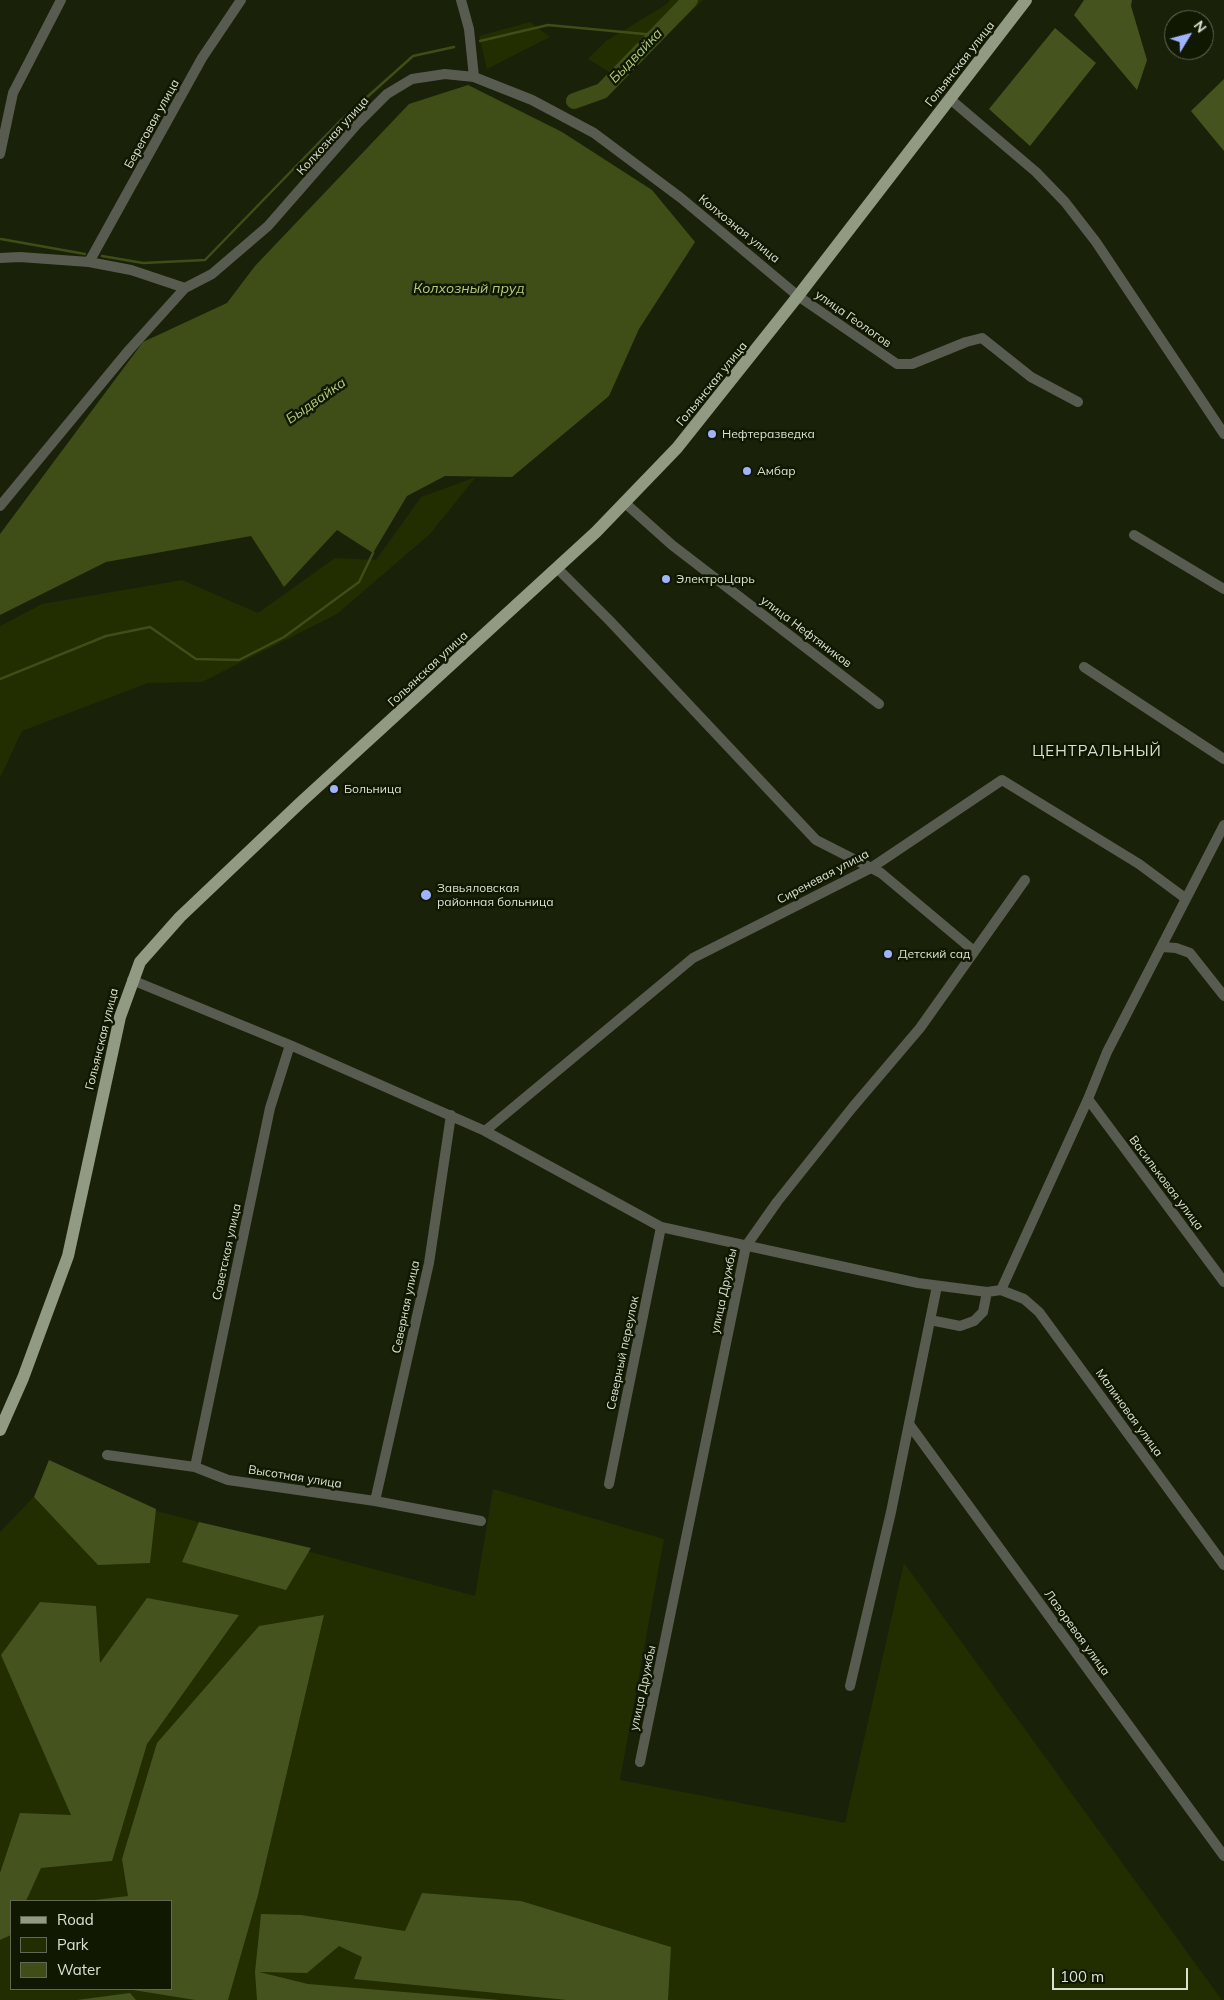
<!DOCTYPE html>
<html>
<head>
<meta charset="utf-8">
<style>
  body { margin:0 }
  #map { position:relative; width:1224px; height:2000px; overflow:hidden; background:#1a2109; font-family:Mulish,sans-serif }
  canvas { display:block }
  .legend { position:absolute; left:10px; top:1900px; width:162px; height:90px; box-sizing:border-box; background:#111802; border:1px solid #626855; margin:0; padding:6px 9px; list-style:none; font-size:15px; color:#dbe1d2 }
  .legend li { display:flex; align-items:center; gap:10px; height:25px }
  .legend b { width:25px; border:1px solid #626855 }
  .north { position:absolute; left:1164px; top:10px; width:50px; height:50px; box-sizing:border-box; background:#111802; border:1px solid #626855; border-radius:50%; rotate:53deg; font-size:14px; font-weight:700; line-height:20px; text-align:center; color:#dbe1d2 }
  .north::after { content:''; display:block; margin:auto; width:18px; height:22px; background:#a1b3fd; clip-path:polygon(50% 0,100% 100%,50% 72%,0 100%) }
  .scale { position:absolute; left:1052px; top:1968px; width:136px; height:22px; box-sizing:border-box; border:2px solid #dbe1d2; border-top:0; padding-left:6px; font-size:15px; line-height:18px; white-space:nowrap; color:#dbe1d2; -webkit-text-stroke:4px #111802; paint-order:stroke }
</style>
</head>
<body>
<div id="map">
<canvas width="1224" height="2000"></canvas>
<ul class="legend">
<li><b style="height:6px;background:#919a82"></b>Road</li>
<li><b style="height:14px;background:#222d00"></b>Park</li>
<li><b style="height:14px;background:#3f4e17"></b>Water</li>
</ul>
<div class="north">N</div>
<div class="scale">100 m</div>
</div>
<script>
const ctx = document.querySelector('canvas').getContext('2d');
ctx.lineJoin = 'round';
function fill(path, color) {
  ctx.fillStyle = color;
  ctx.fill(path, 'evenodd');
}
function shape(rows) {
  const path = new Path2D();
  for (const r of rows) {
    path.moveTo(r[0], r[1]);
    for (let i = 2; i < r.length; i += 2) path.lineTo(r[i], r[i + 1]);
  }
  return path;
}
function stroke(path, color, width, dash) {
  ctx.strokeStyle = color;
  ctx.lineWidth = width;
  ctx.lineCap = dash ? 'butt' : 'round';
  ctx.setLineDash(dash || []);
  ctx.stroke(path);
}
function label(font, color, halo, rows, align = 'center') {
  ctx.font = font + ' Mulish,sans-serif';
  ctx.lineWidth = 5;
  ctx.setLineDash([]);
  ctx.textBaseline = 'middle';
  ctx.strokeStyle = halo;
  ctx.fillStyle = color;
  for (const [text, x, y, turn = 0] of rows) {
    ctx.save();
    ctx.translate(x, y);
    ctx.rotate((+turn || 0) * Math.PI / 180);
    ctx.textAlign = isNaN(turn) ? turn : align;
    if (halo) ctx.strokeText(text, 0, 0);
    ctx.fillText(text, 0, 0);
    ctx.restore();
  }
}
const green = shape([
  [670,0,703,0,622,80,588,59,606,41,667,4],
  [530,22,550,37,487,69,479,36],
  [476,477,430,534,337,614,202,682,148,683,22,731,0,778,0,626,42,604,182,580,258,613,335,558,376,560,421,497],
  [48,1482,475,1596,493,1489,664,1539,620,1780,845,1823,904,1563,1222,2000,0,2000,0,1532],
  [11,1901,171,1901,171,1989,11,1989]
]);
const forest = shape([
  [1084,0,1132,0,1131,6,1147,60,1137,90,1074,15],
  [1055,28,1096,63,1030,146,989,109],
  [1224,79,1224,151,1191,111],
  [49,1460,156,1509,150,1563,98,1565,34,1497],
  [199,1522,311,1548,286,1590,182,1562],
  [147,1598,239,1615,147,1744,112,1861,41,1868,26,1901,11,1901,11,1935,0,1940,0,1873,20,1813,71,1815,1,1655,40,1602,96,1606,100,1663],
  [324,1615,258,1895,228,2000,195,2000,127,1989,171,1989,171,1901,86,1901,128,1896,122,1859,157,1743,259,1626],
  [422,1893,521,1901,671,1947,668,2000,567,2000,354,1979,362,1957,339,1946,307,1973,259,1972,308,1984,500,2000,257,2000,255,1972,261,1914,301,1915,405,1931],
  [130,1993,136,2000,77,2000]
]);
const water = shape([
  [468,85,562,132,652,190,695,242,639,329,609,396,512,477,445,476,407,496,373,553,337,530,284,587,251,536,106,562,0,615,0,534,143,342,227,303,255,266,409,104]
]);
const stream = shape([
  [480,41,548,25,655,35],
  [1,239,85,254],
  [102,256,143,263,205,260,338,123,413,56,454,47],
  [0,679,106,636,150,627,196,659,239,660,284,637,359,582,373,553]
]);
const river = shape([
  [574,101,602,91,690,0]
]);
const minor = shape([
  [461,0,469,29,474,77],
  [950,99,1036,172,1065,202,1096,242,1224,434],
  [0,154,13,93,61,0],
  [0,258,20,257,89,262,131,270,185,288,212,274,268,226,358,123,387,94,412,79,445,74,474,77,532,100,594,133,681,198,798,296,897,364,912,364,966,342,982,338,1031,377,1078,402],
  [89,262,202,58,241,0],
  [625,503,672,545,879,704],
  [0,506,129,350,185,288],
  [1134,535,1224,589],
  [557,568,610,621,816,840,881,873,974,951],
  [1084,667,1224,759],
  [1162,947,1176,948,1190,953,1224,996],
  [132,980,290,1045,485,1131,661,1227,918,1283,987,1292,1001,1290,1088,1099,1107,1052,1224,825],
  [1088,1099,1224,1282],
  [485,1131,693,958,871,868,1002,780,1139,864,1185,898],
  [1001,1290,1024,1299,1039,1312,1224,1565],
  [930,1320,960,1326,974,1321,983,1312,987,1292],
  [909,1424,1224,1856],
  [107,1455,195,1467,228,1480,375,1501,481,1521],
  [195,1467,270,1108,290,1045],
  [609,1484,661,1227],
  [375,1501,429,1263,451,1115],
  [850,1686,891,1512,937,1286],
  [640,1762,746,1246,777,1202,852,1108,920,1028,1025,880]
]);
const major = shape([
  [0,1430,23,1378,68,1256,120,1017,140,962,180,917,300,803,596,532,677,448,798,296,1026,0]
]);
const markers = [
  [712,434,5,"#a1b3fd"],
  [747,471,5,"#a1b3fd"],
  [666,579,5,"#a1b3fd"],
  [334,789,5,"#a1b3fd"],
  [426,895,6,"#a1b3fd"],
  [888,954,5,"#a1b3fd"]
];
const streetNames = [
  ["Гольянская улица",960,64,-52],
  ["Береговая улица",152,124,-61],
  ["Колхозная улица",333,136,-48],
  ["Колхозная улица",739,229,39],
  ["улица Геологов",853,319,35],
  ["Гольянская улица",712,384,-51],
  ["улица Нефтяников",806,632,37],
  ["Гольянская улица",428,669,-43],
  ["Сиреневая улица",823,877,-28],
  ["Гольянская улица",102,1039,-76],
  ["Васильковая улица",1166,1183,53],
  ["Советская улица",227,1252,-78],
  ["улица Дружбы",724,1291,-78],
  ["Северная улица",406,1307,-78],
  ["Северный переулок",623,1353,-78],
  ["Малиновая улица",1129,1413,54],
  ["Высотная улица",295,1477,9],
  ["Лазоревая улица",1077,1633,54],
  ["улица Дружбы",643,1688,-78]
];
const poiNames = [
  ["Нефтеразведка",722,434],
  ["Амбар",757,471],
  ["ЭлектроЦарь",676,579],
  ["Больница",344,789],
  ["Завьяловская",437,888],
  ["районная больница",437,902],
  ["Детский сад",898,954]
];
const waterNames = [
  ["Быдвайка",636,56,-46],
  ["Колхозный пруд",469,289],
  ["Быдвайка",316,401,-35]
];
const quarterNames = [
  ["ЦЕНТРАЛЬНЫЙ",1097,751]
];
fill(green, '#222d00');
fill(forest, '#45541e');
fill(water, '#3f4e17');
stroke(stream, '#3f4e17', 2.5);
stroke(river, '#3f4e17', 16);
stroke(minor, '#585c50', 10);
stroke(major, '#919a82', 12);
for (const [x, y, r, color] of markers) {
  const dot = new Path2D();
  dot.arc(x, y, r, 0, 2 * Math.PI);
  ctx.fillStyle = color;
  ctx.fill(dot);
  stroke(dot, '#111802', 2);
}
label('12px', '#dbe1d2', '#111802', streetNames);
label('12px', '#dbe1d2', '#111802', poiNames, 'left');
label('italic 14px', '#b1cb7a', '#111802', waterNames);
ctx.letterSpacing = '1px';
label('15px', '#dbe1d2', '#111802', quarterNames);
ctx.letterSpacing = '0px';
</script>
</body>
</html>
